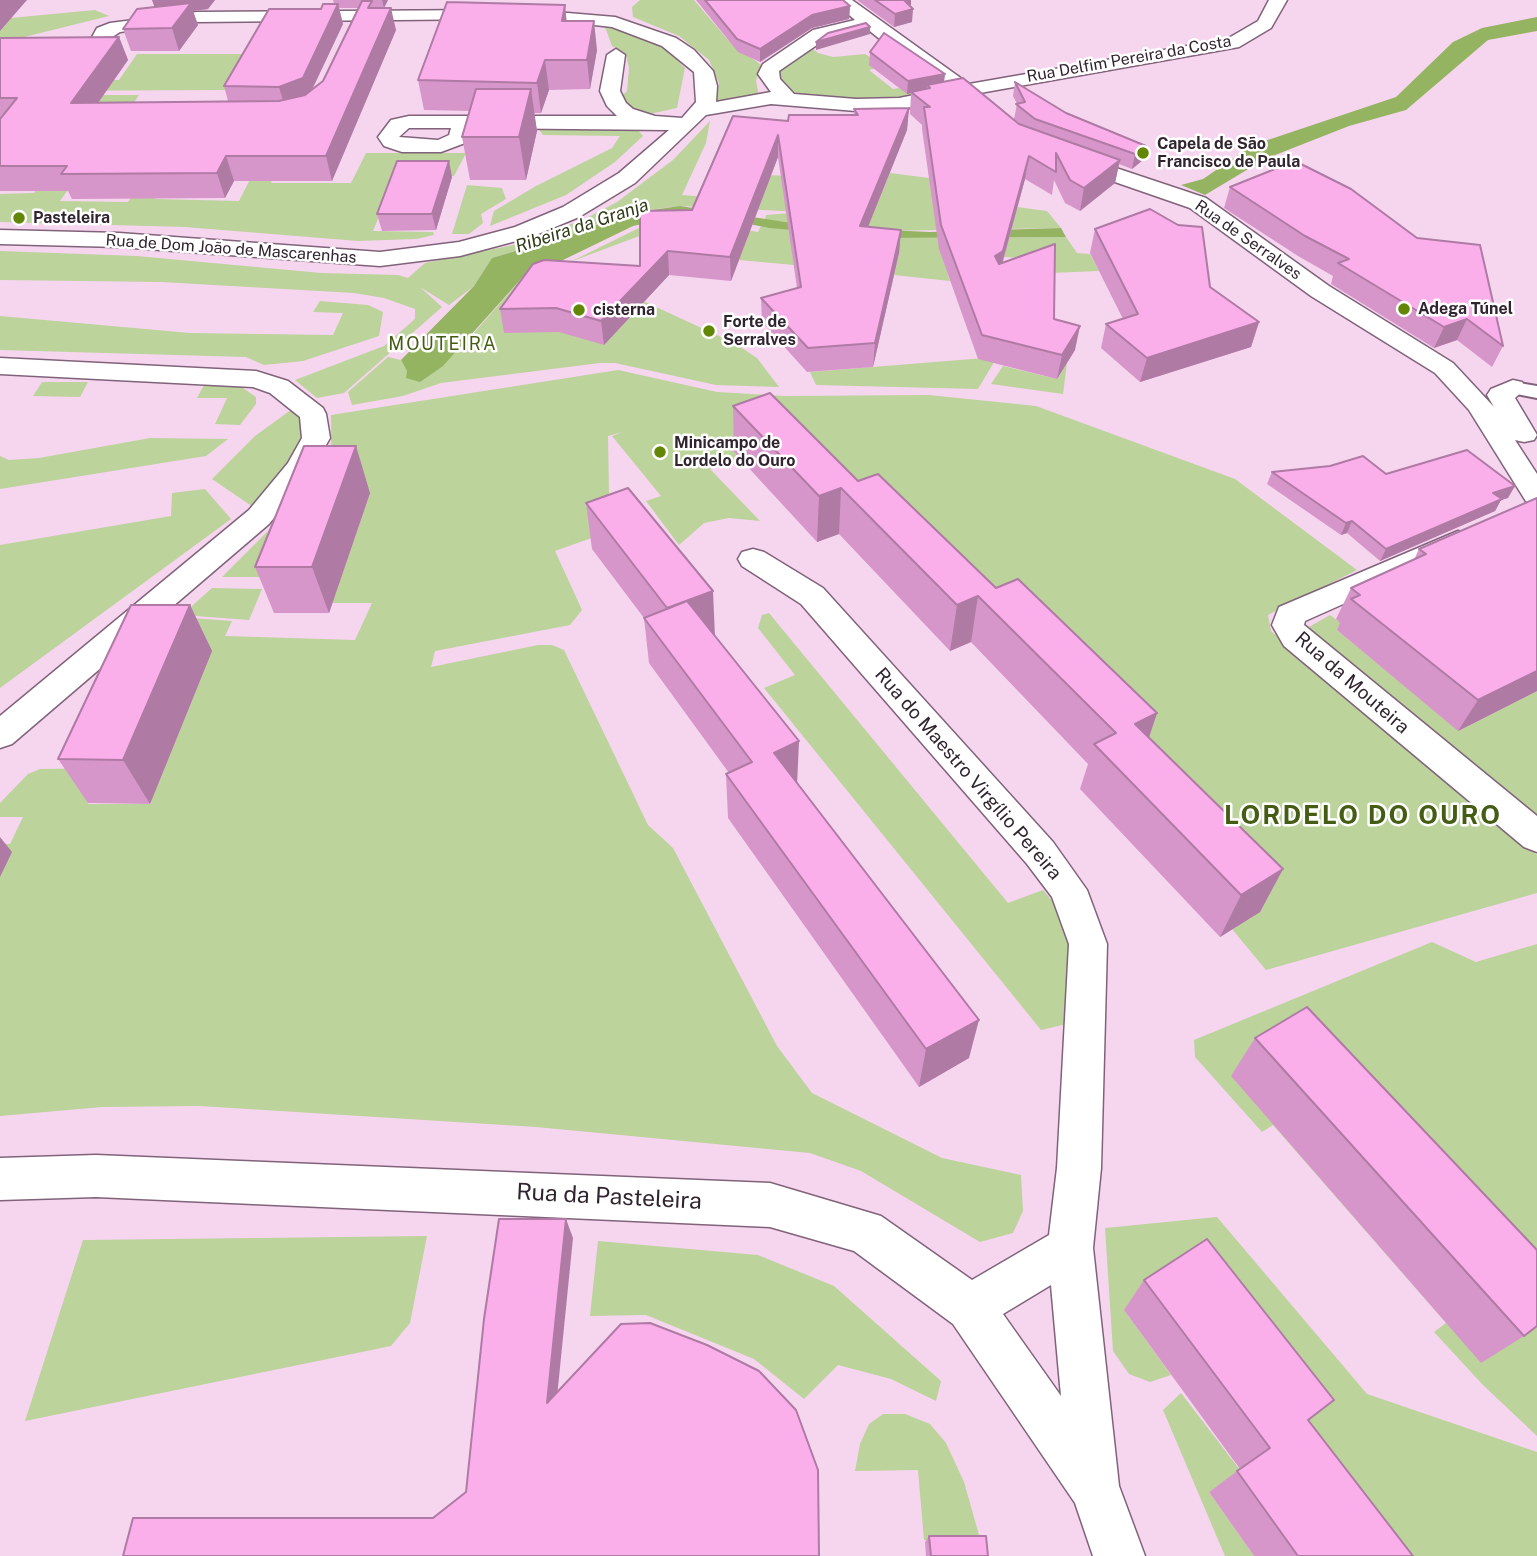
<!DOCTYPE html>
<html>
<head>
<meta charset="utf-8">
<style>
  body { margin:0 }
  canvas { display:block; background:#f6d5ef }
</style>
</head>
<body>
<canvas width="1537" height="1556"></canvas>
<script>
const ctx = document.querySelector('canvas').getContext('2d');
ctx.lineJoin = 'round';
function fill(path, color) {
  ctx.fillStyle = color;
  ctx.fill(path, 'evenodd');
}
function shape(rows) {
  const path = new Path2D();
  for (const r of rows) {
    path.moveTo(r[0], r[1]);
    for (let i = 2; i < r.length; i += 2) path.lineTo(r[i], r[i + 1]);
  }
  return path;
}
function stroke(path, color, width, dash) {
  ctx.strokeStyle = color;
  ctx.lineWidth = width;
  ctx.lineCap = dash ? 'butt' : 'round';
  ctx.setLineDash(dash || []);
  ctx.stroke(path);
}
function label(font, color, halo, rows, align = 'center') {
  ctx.font = font + ' "Public Sans",sans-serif';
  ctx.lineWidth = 5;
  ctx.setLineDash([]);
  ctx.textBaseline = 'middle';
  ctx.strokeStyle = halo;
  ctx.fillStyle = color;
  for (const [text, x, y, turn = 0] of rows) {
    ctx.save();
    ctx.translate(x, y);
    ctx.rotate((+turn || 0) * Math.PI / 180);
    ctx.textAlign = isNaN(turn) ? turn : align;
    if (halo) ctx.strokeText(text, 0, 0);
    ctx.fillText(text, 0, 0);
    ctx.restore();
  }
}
const green = shape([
  [640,0,694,0,728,40,761,65,756,81,759,96,716,104,719,83,709,60,679,36,633,17,632,7],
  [95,10,109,16,0,43,0,19],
  [605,27,625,31,664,47,685,68,677,108,645,115,634,112,621,97,627,91,629,68,626,54,612,46],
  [809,46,818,53,833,57,865,54,884,66,869,70,893,89,917,85,919,94,862,104,787,98,777,84,777,68],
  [137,54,254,54,233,90,0,91,0,81,119,80],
  [0,95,139,95,119,126,113,126,60,201,128,202,174,127,200,127,155,199,239,201,276,128,298,128,271,183,351,183,366,153,466,153,454,176,396,175,373,231,433,232,434,235,416,239,358,241,185,227,0,222,0,194,34,193,81,126],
  [710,121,706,143,682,195,707,197,763,175,793,176,876,207,890,173,929,178,1002,205,1047,211,1061,228,880,231,765,220,766,215,803,212,680,206,616,214,581,232,492,258,474,286,449,305,420,287,442,307,344,393,317,398,295,380,384,346,415,319,415,309,384,298,354,293,161,282,0,280,0,251,137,256,321,273,398,275,408,278,425,263,518,244,585,219,617,202,673,160],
  [635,127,643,136,615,162,566,195,490,226,494,211,536,186,612,148,620,136,543,135,538,128],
  [467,185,502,188,506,199,481,214,483,223,469,234,452,234],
  [699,222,758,232,761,226,879,238,1066,237,1077,253,1090,254,1099,271,1050,273,1050,259,982,256,943,259,950,281,894,275,899,254,792,251,794,265,739,260,747,239,642,235,570,262,639,228],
  [559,262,736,344,757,358,779,387,716,385,615,363,600,363,441,383,403,396,352,405,348,392,388,357,401,360,407,371,467,341,529,270],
  [320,301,368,305,383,312,379,336,303,361,264,365,246,357,0,350,0,316,190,333,333,335,343,313,313,312],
  [997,357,978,389,816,385,810,372],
  [1067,363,1063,394,991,384,1003,366,1057,379],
  [618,370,717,392,785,396,929,395,1036,406,1235,479,1357,570,1268,615,1271,631,1537,855,1537,893,1266,970,1232,929,1260,911,1141,758,734,452,741,460,710,469,760,521,729,518,704,523,679,545,646,501,661,496,612,436,622,432,608,436,609,494,625,526,555,551,582,610,570,625,435,651,431,667,538,645,552,645,564,650,648,825,673,848,777,1046,812,1093,942,1158,1021,1175,1023,1211,1013,1233,980,1242,861,1171,810,1153,536,1127,200,1106,102,1107,0,1116,0,844,10,844,23,817,0,817,0,803,28,774,40,769,103,768,88,804,151,804,178,617,232,621,225,636,355,640,372,603,333,603,331,415],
  [42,382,88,382,80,397,33,396],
  [204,385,240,386,256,397,256,404,240,425,215,424,227,398,197,398],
  [295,407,303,419,302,438,288,464,253,507,212,479,255,436],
  [150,438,228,439,206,456,0,489,0,456,9,460,39,458],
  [205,489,231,519,0,688,0,545,171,516,172,493],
  [269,530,305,531,288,577,222,577],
  [212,588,262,589,249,620,182,615],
  [769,613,1008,903,1043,890,1060,910,1075,947,1067,1024,1041,1030,764,688,795,675,758,628,762,615],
  [1330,615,1345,626,1337,630,1458,730,1537,691,1537,816,1327,646,1309,627],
  [1432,942,1476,962,1537,944,1537,1436,1483,1385,1434,1332,1446,1323,1273,1125,1262,1132,1195,1057,1194,1040],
  [1217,1217,1367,1394,1537,1452,1537,1556,1361,1556,1124,1310,1171,1375,1150,1382,1129,1374,1113,1351,1105,1228],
  [427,1236,410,1323,391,1346,25,1421,83,1240],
  [598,1241,758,1255,834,1286,941,1381,936,1401,891,1379,838,1365,804,1399,754,1359,646,1315,590,1316],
  [1181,1393,1240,1470,1209,1492,1254,1556,1225,1556,1163,1410],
  [883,1414,905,1414,930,1424,946,1443,964,1482,981,1542,924,1540,918,1470,855,1471,860,1444,869,1424]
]);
const water = shape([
  [1537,17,1537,31,1488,40,1406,110,1349,126,1265,159,1205,195,1181,185,1203,179,1253,145,1396,97,1453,42,1482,28],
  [680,206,818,227,930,232,1061,228,1066,237,879,238,770,228,711,217,655,221,633,226,559,262,529,270,443,366,420,382,406,378,407,371,401,360,474,286,492,258,581,232,617,215]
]);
const pedestrian = shape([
  [1513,382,1537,386,1537,398,1506,392,1503,388,1506,384,1513,382]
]);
const minor = shape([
  [832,0,852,0,969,84,1227,39,1258,21,1269,0,1287,0,1271,28,1239,47,980,93,997,110,987,116,980,114,961,97,899,110,856,111,771,104,706,115,635,183,579,217,531,237,460,256,380,266,119,247,0,244,0,230,119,233,380,252,459,242,515,227,563,207,619,173,669,130,471,128,465,143,441,152,402,152,384,146,378,137,391,120,409,116,617,116,607,106,600,91,607,55,616,49,625,55,620,91,626,103,633,109,655,116,682,118,696,102,694,72,662,46,612,27,532,18,529,14,532,10,615,17,676,38,694,50,713,71,717,86,716,102,771,92,758,74,763,64,813,30,855,20,832,0],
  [866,28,896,52,950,88,899,98,856,99,794,94,780,79,779,71,827,38,866,28],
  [451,128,449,135,438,140,399,137,409,128,451,128],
  [490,10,499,15,496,19,197,22,120,32,100,45,91,39,97,28,110,23,197,12,490,10],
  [1071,153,1206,198,1329,286,1453,363,1494,407,1487,395,1491,389,1513,380,1522,382,1526,388,1515,398,1537,435,1534,440,1524,442,1515,440,1537,474,1537,506,1527,503,1469,410,1435,373,1311,296,1190,208,1063,164,1060,159,1071,153],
  [0,358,256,371,288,381,323,408,326,414,330,438,310,473,269,524,12,744,0,748,0,716,249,510,288,463,302,438,300,417,270,393,253,387,0,374,0,358],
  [1458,531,1469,534,1473,541,1469,548,1305,621,1304,625,1537,816,1537,852,1524,847,1284,646,1272,625,1279,607,1458,531],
  [753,549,764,552,823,588,1053,842,1087,890,1107,944,1101,1168,1093,1248,1119,1486,1145,1556,1093,1556,1075,1503,953,1324,854,1251,770,1227,96,1197,0,1200,0,1158,96,1155,770,1183,881,1216,972,1280,1049,1235,1057,1168,1069,944,1052,897,1027,864,801,604,742,566,738,559,742,552,753,549],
  [1051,1285,1061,1396,1003,1314,1051,1285]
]);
const wall = shape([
  [152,0,215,0,208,9,193,11,198,25,179,51,131,51,123,29,155,7],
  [333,0,388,0,384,8,396,30,332,181,234,181,225,198,72,199,68,191,0,191,0,38,119,37,128,60,98,103,228,101,224,86,321,9,334,4],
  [339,8,358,8,323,81,312,90,343,24],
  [696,0,843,0,850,6,849,19,812,28,760,62,738,52],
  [857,0,911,0,911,5,909,6,912,22,894,27],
  [567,21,597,50,590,89,549,90,541,113,534,113,537,131,526,180,470,180,462,137,470,111,424,110,418,80],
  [870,52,945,74,944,82,1022,125,1014,119,1017,104,1013,96,1015,82,1066,113,1146,146,1143,160,1132,169,1119,164,1115,183,1080,211,1065,203,1054,180,1052,195,1025,179,1003,262,1054,319,1075,350,1057,379,978,359,939,249,922,129,922,125,910,114,911,93,907,94,869,65],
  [909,108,907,130,868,227,901,230,899,253,873,367,807,372,762,322,761,298,797,288,778,157,731,281,669,275,604,345,559,332,504,333,500,309,640,266,692,210,788,121,854,115,854,109],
  [1295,161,1503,346,1492,367,1457,340,1434,348,1331,284,1333,276,1298,256,1224,208,1230,187],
  [452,177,436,230,382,231,377,214],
  [1095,229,1210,287,1259,322,1251,347,1140,382,1101,348,1106,324,1123,319,1090,253],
  [733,406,858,481,1157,713,1149,738,1283,869,1260,912,1220,937,1080,789,1088,764,971,642,950,651,839,534,817,542,734,452],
  [1272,472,1386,474,1508,498,1501,500,1495,511,1380,561,1347,533,1341,535,1267,484],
  [370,493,329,613,274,613,255,567],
  [1537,498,1537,691,1458,731,1337,630,1340,623,1336,619,1351,588,1414,560,1419,549],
  [586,503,715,635,798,784,969,1058,919,1087,728,818,726,774,729,773,649,663,644,618,592,549],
  [190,605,212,651,150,804,88,803,58,759],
  [1255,1038,1524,1336,1481,1363,1231,1076],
  [1144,1280,1308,1420,1413,1556,1254,1556,1209,1492,1240,1469,1124,1310],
  [929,1536,988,1556,926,1556,925,1542]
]);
const shadedWall = shape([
  [0,0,27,0,0,31],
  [152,0,215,0,208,9,193,11,198,25,179,51,172,28,157,14],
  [382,0,388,0,384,8],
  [899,0,911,0,911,5,898,8],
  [338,4,343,24,308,98,285,107,279,87],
  [565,5,568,34,562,21],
  [850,6,849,19,812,28,760,62,760,49,812,15],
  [391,8,396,30,332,181,326,156],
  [913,9,912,22,894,27,895,14],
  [594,21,597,50,590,89,587,60],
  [870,27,870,34,816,50,816,42],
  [119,37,128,60,81,127,71,103],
  [545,60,549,90,541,113,537,83],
  [945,74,943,87,927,85,926,90,907,94,908,81],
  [531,89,537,131,526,180,519,137],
  [909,108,907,130,859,249,860,226],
  [778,135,778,157,731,281,730,257],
  [1146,146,1143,160,1132,169,1135,154],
  [226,156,234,181,225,198,217,173],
  [1029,156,1025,179,999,274,995,256],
  [1120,160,1115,183,1080,211,1084,188],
  [449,161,452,177,436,230,432,214],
  [901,230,899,253,873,367,875,343],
  [668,251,669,275,604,345,601,321],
  [1467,319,1457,340,1434,348,1444,327],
  [1259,322,1251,347,1140,382,1147,358],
  [1080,326,1075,350,1057,379,1062,355],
  [356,446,370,493,329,613,312,567],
  [1515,486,1508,498,1501,500,1495,511,1380,561,1386,549,1493,493],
  [841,488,839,534,817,542,819,496],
  [1352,521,1347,533,1341,535,1346,523],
  [713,591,715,637,667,608],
  [978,596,971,642,950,651,957,605],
  [190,605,212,651,150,804,123,760],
  [1537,671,1537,691,1458,731,1478,700],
  [1157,713,1142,758,1135,724],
  [799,741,797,786,774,753],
  [0,837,12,852,0,877],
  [1283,869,1260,912,1220,937,1241,895],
  [979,1020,969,1058,919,1087,926,1049],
  [566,1219,573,1238,555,1417,547,1403]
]);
const building = shape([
  [705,0,843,0,850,6,812,15,760,49,737,39,705,0],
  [875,0,904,0,913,9,895,14,875,0],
  [362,1,372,1,368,8,391,8,326,156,226,156,217,173,61,174,67,166,0,166,0,119,17,98,0,98,0,38,119,37,71,103,279,101,305,95,323,81,362,1],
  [447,2,565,5,562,21,594,21,587,60,545,60,537,83,418,80,447,2],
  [191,3,172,28,123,29,137,9,191,3],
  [323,4,338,4,303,78,279,87,224,86,269,9,321,9,323,4],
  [866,23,870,27,816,42,828,33,866,23],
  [884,33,945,74,908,81,870,52,884,33],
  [963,78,1019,124,1120,160,1084,188,1070,180,1056,153,1056,172,1029,156,1003,251,995,256,999,264,1055,244,1054,319,1080,326,1062,355,982,335,941,225,924,107,930,107,911,92,930,88,927,85,963,78],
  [1015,82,1066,113,1146,146,1135,154,1035,119,1016,104,1025,102,1015,82],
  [476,89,531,89,519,137,462,137,476,89],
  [909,108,860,226,901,230,875,343,808,348,761,298,801,287,778,135,730,257,668,251,601,321,556,308,500,309,533,264,544,260,640,266,640,211,692,210,733,116,788,121,789,115,858,115,854,109,909,108],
  [397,161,449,161,432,214,377,214,397,161],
  [1295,161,1351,189,1417,238,1480,245,1503,346,1467,319,1444,327,1338,263,1349,259,1305,236,1230,187,1295,161],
  [1150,209,1178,225,1202,227,1210,287,1259,322,1147,358,1106,324,1138,314,1095,229,1150,209],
  [770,393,858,481,878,474,996,588,1018,579,1157,713,1135,724,1283,869,1241,895,1094,744,1116,733,978,596,957,605,841,488,819,496,733,406,770,393],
  [304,446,356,446,312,567,255,567,304,446],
  [1467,450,1515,486,1493,493,1502,499,1386,549,1352,521,1346,523,1272,472,1330,466,1363,456,1386,474,1467,450],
  [628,488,713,591,667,608,586,503,628,488],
  [1537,498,1537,671,1478,700,1351,599,1360,595,1351,588,1426,554,1419,549,1537,498],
  [687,601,799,741,774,753,979,1020,926,1049,726,774,752,762,644,618,687,601],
  [131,605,190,605,123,760,58,759,131,605],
  [1307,1007,1537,1250,1537,1326,1524,1336,1255,1038,1307,1007],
  [499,1219,566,1219,547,1403,621,1324,650,1323,707,1345,759,1371,796,1410,818,1470,819,1556,123,1556,133,1518,433,1518,466,1492,484,1319,499,1219],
  [1207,1239,1334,1400,1308,1420,1413,1556,1298,1556,1237,1471,1270,1448,1144,1280,1207,1239],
  [929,1536,986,1536,988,1556,931,1556,929,1536]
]);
const markers = [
  [1143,153,7,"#628606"],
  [19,218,7,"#628606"],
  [1404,309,7,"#628606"],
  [579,310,7,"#628606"],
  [709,331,7,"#628606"],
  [660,452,7,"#628606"]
];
const farStreetnames = [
  ["Rua Delfim Pereira da Costa",1129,59,-10],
  ["Rua de Serralves",1248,240,35],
  ["Rua de Dom João de Mascarenhas",231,249,4]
];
const farPoinames = [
  ["Capela de São",1157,144],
  ["Francisco de Paula",1157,162],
  ["Pasteleira",33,218],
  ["Adega Túnel",1418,309],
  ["cisterna",593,310],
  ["Forte de",723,322],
  ["Serralves",723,340],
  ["Minicampo de",674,443],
  ["Lordelo do Ouro",674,461]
];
const farWaternames = [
  ["Ribeira da Granja",582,226,-18]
];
const farNeighbourhoodnames = [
  ["MOUTEIRA",443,344]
];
const streetNames = [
  ["Rua da Mouteira",1352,683,41],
  ["Rua do Maestro Virgílio Pereira",968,774,49]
];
const nearStreetnames = [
  ["Rua da Pasteleira",609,1197,3]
];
const districtNames = [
  ["LORDELO DO OURO",1363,816]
];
fill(green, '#bcd39c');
fill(water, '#94b461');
stroke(pedestrian, '#80637a', 4);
stroke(minor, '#80637a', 3);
fill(pedestrian, '#fff');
fill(minor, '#fff');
fill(wall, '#d796ca');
fill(shadedWall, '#af7aa4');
fill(building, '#faafeb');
stroke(building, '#af7aa4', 2);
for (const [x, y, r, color] of markers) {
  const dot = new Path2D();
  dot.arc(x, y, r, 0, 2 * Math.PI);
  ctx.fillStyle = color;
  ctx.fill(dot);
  stroke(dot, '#fff', 2.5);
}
label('16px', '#30242e', '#fff', farStreetnames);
label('bold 16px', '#30242e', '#fff', farPoinames, 'left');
label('italic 18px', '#2d3a17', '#fff', farWaternames);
ctx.letterSpacing = '2px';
label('18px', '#445c14', '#fff', farNeighbourhoodnames);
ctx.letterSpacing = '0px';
label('19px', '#30242e', '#fff', streetNames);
label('23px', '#30242e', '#fff', nearStreetnames);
ctx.letterSpacing = '2px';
label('bold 26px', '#445c14', '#fff', districtNames);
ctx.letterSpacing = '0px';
</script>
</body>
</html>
